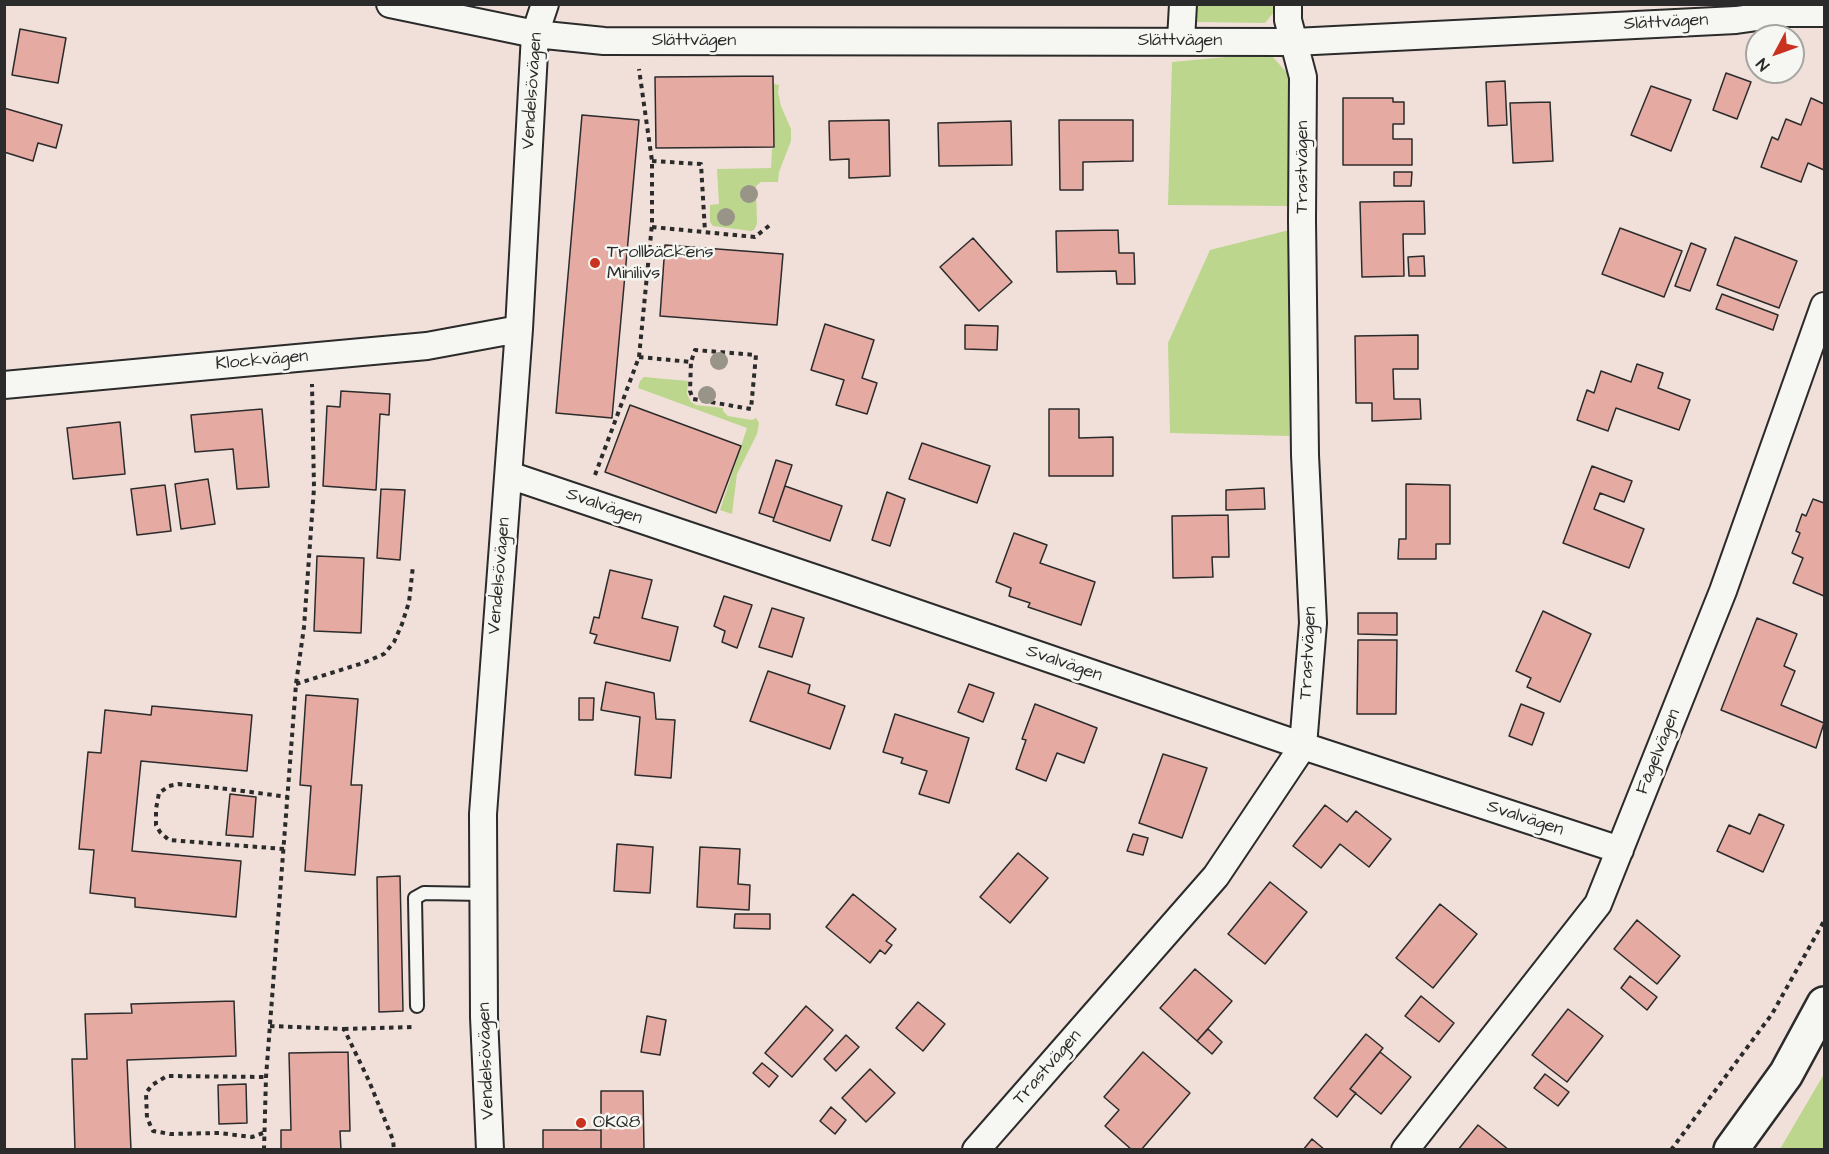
<!DOCTYPE html>
<html>
<head>
<meta charset="utf-8">
<style>
  body { margin:0 }
  #map { position:relative; width:1829px; height:1154px; overflow:hidden; background:#f1e0da; font-family:"Architects Daughter",sans-serif }
  canvas { display:block }
  .frame { position:absolute; inset:0; border:6px solid #2b2b2b; pointer-events:none }
  .north { position:absolute; left:1745px; top:24px; width:60px; height:60px; box-sizing:border-box; background:#f6f6f2; border:2px solid #a5a5a2; border-radius:50%; rotate:229deg; font-size:16px; font-weight:700; line-height:24px; text-align:center; color:#2b2b2b }
  .north::after { content:''; display:block; margin:auto; width:21px; height:27px; background:#c8321e; clip-path:polygon(50% 0,100% 100%,50% 72%,0 100%) }
</style>
</head>
<body>
<div id="map">
<canvas width="1829" height="1154"></canvas>
<div class="frame"></div>
<div class="north">N</div>
</div>
<script>
const ctx = document.querySelector('canvas').getContext('2d');
ctx.lineJoin = 'round';
function fill(path, color) {
  ctx.fillStyle = color;
  ctx.fill(path, 'evenodd');
}
function shape(rows) {
  const path = new Path2D();
  for (const r of rows) {
    path.moveTo(r[0], r[1]);
    for (let i = 2; i < r.length; i += 2) path.lineTo(r[i], r[i + 1]);
  }
  return path;
}
function stroke(path, color, width, dash) {
  ctx.strokeStyle = color;
  ctx.lineWidth = width;
  ctx.lineCap = dash ? 'butt' : 'round';
  ctx.setLineDash(dash || []);
  ctx.stroke(path);
}
function label(font, color, halo, rows, align = 'center') {
  ctx.font = font + ' "Architects Daughter",sans-serif';
  ctx.lineWidth = 5;
  ctx.setLineDash([]);
  ctx.textBaseline = 'middle';
  ctx.strokeStyle = halo;
  ctx.fillStyle = color;
  for (const [text, x, y, turn = 0] of rows) {
    ctx.save();
    ctx.translate(x, y);
    ctx.rotate((+turn || 0) * Math.PI / 180);
    ctx.textAlign = isNaN(turn) ? turn : align;
    if (halo) ctx.strokeText(text, 0, 0);
    ctx.fillText(text, 0, 0);
    ctx.restore();
  }
}
const green = shape([
  [1191,5,1275,5,1275,11,1265,23,1197,22],
  [1269,53,1290,76,1288,206,1168,205,1172,62],
  [774,84,779,85,778,92,781,106,791,129,791,141,779,172,778,182,761,182,756,186,757,224,754,230,751,231,713,226,710,222,710,205,719,204,717,169,771,168,772,149,774,148],
  [1293,229,1289,436,1170,433,1168,343,1210,250],
  [644,377,688,381,687,394,691,402,696,405,723,408,723,411,728,416,752,420,756,418,759,423,757,434,737,474,732,514,720,510,747,428,638,388,640,381],
  [1824,1074,1824,1149,1779,1149,1780,1149]
]);
const building = shape([
  [20,29,66,38,58,83,12,75,20,29],
  [1726,73,1751,82,1737,119,1713,110,1726,73],
  [773,76,774,147,656,148,655,77,773,76],
  [1505,81,1507,125,1488,126,1486,82,1505,81],
  [1651,86,1691,100,1671,151,1631,135,1651,86],
  [1343,98,1393,98,1393,102,1404,102,1404,124,1393,124,1393,139,1412,139,1412,165,1343,165,1343,98],
  [1811,98,1824,104,1824,170,1808,163,1801,182,1761,167,1772,137,1778,140,1786,119,1801,125,1811,98],
  [1550,102,1553,161,1513,163,1510,103,1550,102],
  [4,108,62,125,56,148,38,143,33,161,4,152,4,108],
  [582,115,639,120,612,418,556,413,582,115],
  [889,120,890,176,849,178,849,159,830,160,829,121,889,120],
  [1059,120,1133,120,1133,161,1083,162,1083,190,1060,190,1059,120],
  [1011,121,1012,165,939,166,938,123,1011,121],
  [1394,172,1412,172,1411,186,1394,186,1394,172],
  [1424,201,1425,234,1403,234,1404,276,1362,277,1360,202,1424,201],
  [1620,228,1682,251,1664,297,1602,274,1620,228],
  [1118,230,1119,253,1134,253,1135,284,1117,284,1116,271,1057,272,1056,231,1118,230],
  [1735,237,1797,261,1779,308,1717,285,1735,237],
  [973,238,1012,282,979,311,940,267,973,238],
  [1691,243,1706,249,1690,291,1675,286,1691,243],
  [665,245,783,254,777,325,660,316,665,245],
  [1424,256,1425,276,1409,276,1408,257,1424,256],
  [1722,294,1778,315,1773,330,1716,309,1722,294],
  [825,324,874,340,862,378,877,383,867,414,836,405,844,380,811,370,825,324],
  [965,325,998,326,997,350,965,349,965,325],
  [1418,335,1418,369,1393,369,1394,399,1420,399,1421,419,1372,421,1372,403,1356,403,1355,336,1418,335],
  [1637,364,1663,373,1658,388,1690,400,1679,430,1616,408,1608,431,1577,420,1587,390,1594,393,1601,371,1631,382,1637,364],
  [341,391,390,394,389,415,380,414,376,490,323,486,327,406,340,407,341,391],
  [630,405,741,446,716,513,605,472,630,405],
  [262,409,269,487,237,489,233,449,195,452,191,415,262,409],
  [1049,409,1079,409,1079,438,1113,437,1113,476,1049,476,1049,409],
  [120,422,125,474,73,479,67,428,120,422],
  [922,443,990,466,977,503,909,479,922,443],
  [776,460,792,465,774,518,759,513,776,460],
  [1592,466,1632,481,1624,502,1600,493,1594,509,1644,529,1629,568,1563,543,1592,466],
  [208,479,215,524,181,529,175,484,208,479],
  [1406,484,1450,485,1450,544,1436,544,1436,559,1398,559,1399,539,1406,539,1406,484],
  [165,485,171,531,137,535,131,489,165,485],
  [785,486,842,506,830,541,773,521,785,486],
  [1264,488,1265,509,1226,510,1226,490,1264,488],
  [381,489,405,490,400,560,377,558,381,489],
  [887,492,905,499,890,546,872,540,887,492],
  [1813,499,1824,503,1824,596,1793,583,1803,558,1792,553,1800,533,1796,531,1802,514,1806,516,1813,499],
  [1228,515,1229,557,1212,557,1213,577,1173,578,1172,516,1228,515],
  [1014,533,1047,545,1040,563,1095,582,1081,625,1028,607,1030,603,1009,596,1011,588,996,582,1014,533],
  [317,556,364,558,361,633,314,631,317,556],
  [610,570,652,580,642,618,678,627,670,661,594,643,597,635,590,633,594,617,599,618,610,570],
  [724,596,752,605,737,648,722,642,725,631,714,626,724,596],
  [772,608,804,618,792,657,759,647,772,608],
  [1543,611,1591,634,1560,702,1527,687,1531,678,1516,671,1543,611],
  [1358,613,1397,613,1397,635,1358,634,1358,613],
  [1757,618,1797,634,1784,666,1795,671,1781,705,1824,723,1816,748,1721,710,1757,618],
  [1358,640,1397,640,1396,714,1357,714,1358,640],
  [768,671,810,685,808,693,845,706,830,749,750,721,768,671],
  [606,682,654,693,656,719,675,720,671,778,635,775,640,717,601,710,606,682],
  [969,684,994,693,983,722,958,712,969,684],
  [306,695,358,699,351,785,362,785,355,875,305,871,311,786,300,785,306,695],
  [579,698,594,698,593,720,579,720,579,698],
  [1035,704,1097,728,1084,763,1057,753,1046,781,1016,769,1026,740,1022,739,1035,704],
  [1521,704,1544,713,1532,745,1509,736,1521,704],
  [152,706,252,715,247,771,141,761,132,851,241,861,236,917,135,907,135,898,90,893,94,850,79,849,88,752,101,753,105,710,151,715,152,706],
  [895,714,969,738,949,803,919,794,927,771,901,763,903,758,883,752,895,714],
  [1163,754,1207,768,1182,838,1139,823,1163,754],
  [230,794,256,797,253,837,226,835,230,794],
  [1325,805,1347,822,1356,811,1391,839,1369,867,1340,844,1321,868,1293,846,1325,805],
  [1759,814,1784,825,1763,872,1717,851,1729,825,1750,834,1759,814],
  [1133,834,1148,838,1143,855,1127,851,1133,834],
  [617,844,653,847,650,893,614,891,617,844],
  [700,847,740,849,738,884,750,885,749,910,697,907,700,847],
  [1018,853,1048,878,1010,923,980,897,1018,853],
  [400,876,403,1011,379,1012,377,877,400,876],
  [1270,882,1307,912,1265,964,1228,934,1270,882],
  [853,894,896,929,886,941,892,945,885,954,880,950,870,963,826,927,853,894],
  [1440,904,1477,934,1433,988,1396,958,1440,904],
  [735,914,770,914,770,929,734,928,735,914],
  [1637,920,1680,956,1657,984,1614,949,1637,920],
  [1195,969,1232,1001,1197,1041,1160,1008,1195,969],
  [1630,976,1657,997,1647,1010,1621,988,1630,976],
  [1421,996,1454,1023,1439,1042,1405,1016,1421,996],
  [234,1001,236,1056,127,1060,131,1150,75,1150,72,1059,87,1059,85,1014,132,1013,131,1004,234,1001],
  [918,1002,945,1024,923,1051,896,1028,918,1002],
  [806,1006,833,1030,792,1077,765,1053,806,1006],
  [1568,1009,1603,1036,1567,1082,1532,1055,1568,1009],
  [647,1016,666,1020,660,1055,641,1052,647,1016],
  [1208,1029,1222,1042,1212,1054,1197,1041,1208,1029],
  [1366,1034,1383,1048,1350,1089,1356,1093,1337,1117,1314,1098,1366,1034],
  [846,1035,859,1047,836,1071,824,1059,846,1035],
  [348,1052,350,1131,340,1131,341,1150,281,1150,281,1130,291,1130,289,1053,348,1052],
  [1143,1052,1190,1093,1141,1150,1132,1150,1105,1126,1119,1110,1104,1097,1143,1052],
  [1380,1052,1411,1077,1381,1114,1350,1089,1380,1052],
  [762,1063,778,1076,769,1087,753,1073,762,1063],
  [870,1069,895,1093,866,1122,842,1098,870,1069],
  [1545,1074,1569,1092,1558,1106,1534,1088,1545,1074],
  [246,1084,247,1123,219,1124,218,1085,246,1084],
  [601,1091,643,1091,644,1150,601,1150,601,1091],
  [831,1107,846,1120,835,1134,820,1121,831,1107],
  [1478,1125,1509,1150,1458,1150,1478,1125],
  [543,1130,601,1130,601,1150,543,1150,543,1130],
  [1312,1139,1325,1150,1303,1150,1312,1139]
]);
const path = shape([
  [652,161,701,164,705,232],
  [652,227,755,237,770,225],
  [639,357,691,362,690,391,693,399,751,409,756,355,695,350,691,362],
  [595,475,639,357,652,224,652,161,639,69],
  [296,684,363,663,384,654,394,642,402,624,409,602,413,566],
  [284,849,169,840,160,832,156,825,156,809,159,793,169,786,178,784,228,789,288,797],
  [270,1026,344,1029,369,1081,393,1140,394,1150],
  [344,1029,413,1027],
  [263,1133,252,1137,219,1133,170,1134,153,1131,147,1118,146,1093,152,1085,167,1076,266,1077],
  [264,1150,266,1077,296,684,304,627,314,488,312,384],
  [1671,1150,1772,1014,1824,921]
]);
const lane = shape([
  [417,1006,415,898,424,893,484,894]
]);
const street = shape([
  [390,4,535,34,604,41,1294,42,1736,20,1786,13,1824,13],
  [1181,40,1183,4],
  [4,385,427,346,519,329],
  [509,475,841,587,1303,746,1620,850],
  [490,1150,484,1017,483,814,519,329,535,34,545,4],
  [976,1150,1216,876,1303,746,1313,623,1305,455,1302,220,1303,77,1288,20,1288,4],
  [1405,1150,1598,904,1723,591,1824,306]
]);
const secondary = shape([
  [1731,1150,1786,1074,1824,1004]
]);
const trees = [
  [749,194],
  [726,217],
  [719,361],
  [707,395]
];
const markers = [
  [595,263,6,"#c8321e"],
  [581,1123,6,"#c8321e"]
];
const streetNames = [
  ["Slättvägen",1666,23,-3],
  ["Slättvägen",694,41],
  ["Slättvägen",1180,41],
  ["Vendelsövägen",533,91,-86],
  ["Trastvägen",1303,167,-90],
  ["Klockvägen",262,361,-5],
  ["Svalvägen",604,507,19],
  ["Vendelsövägen",500,576,-85],
  ["Trastvägen",1309,653,-87],
  ["Svalvägen",1064,664,19],
  ["Fågelvägen",1659,752,-68],
  ["Svalvägen",1525,819,18],
  ["Vendelsövägen",487,1061,-92],
  ["Trastvägen",1048,1068,-49]
];
const poiNames = [
  ["Trollbäckens",607,253],
  ["Minilivs",607,274],
  ["OKQ8",593,1123]
];
fill(green, '#bcd68d');
fill(building, '#e5aba3');
stroke(building, '#2b2b2b', 1.5);
stroke(lane, '#2b2b2b', 16);
stroke(street, '#2b2b2b', 30);
stroke(secondary, '#2b2b2b', 38);
stroke(path, '#2b2b2b', 4, [4.5, 4.5]);
stroke(lane, '#f6f6f2', 12);
stroke(street, '#f6f6f2', 26);
stroke(secondary, '#f6f6f2', 33);
ctx.fillStyle = '#989488';
for (const [x, y] of trees) {
  ctx.beginPath();
  ctx.arc(x, y, 9, 0, 2 * Math.PI);
  ctx.fill();
}
for (const [x, y, r, color] of markers) {
  const dot = new Path2D();
  dot.arc(x, y, r, 0, 2 * Math.PI);
  ctx.fillStyle = color;
  ctx.fill(dot);
  stroke(dot, '#f6f6f2', 2);
}
label('18px', '#2b2b2b', '#f6f6f2', streetNames);
label('18px', '#2b2b2b', '#f6f6f2', poiNames, 'left');
</script>
</body>
</html>
